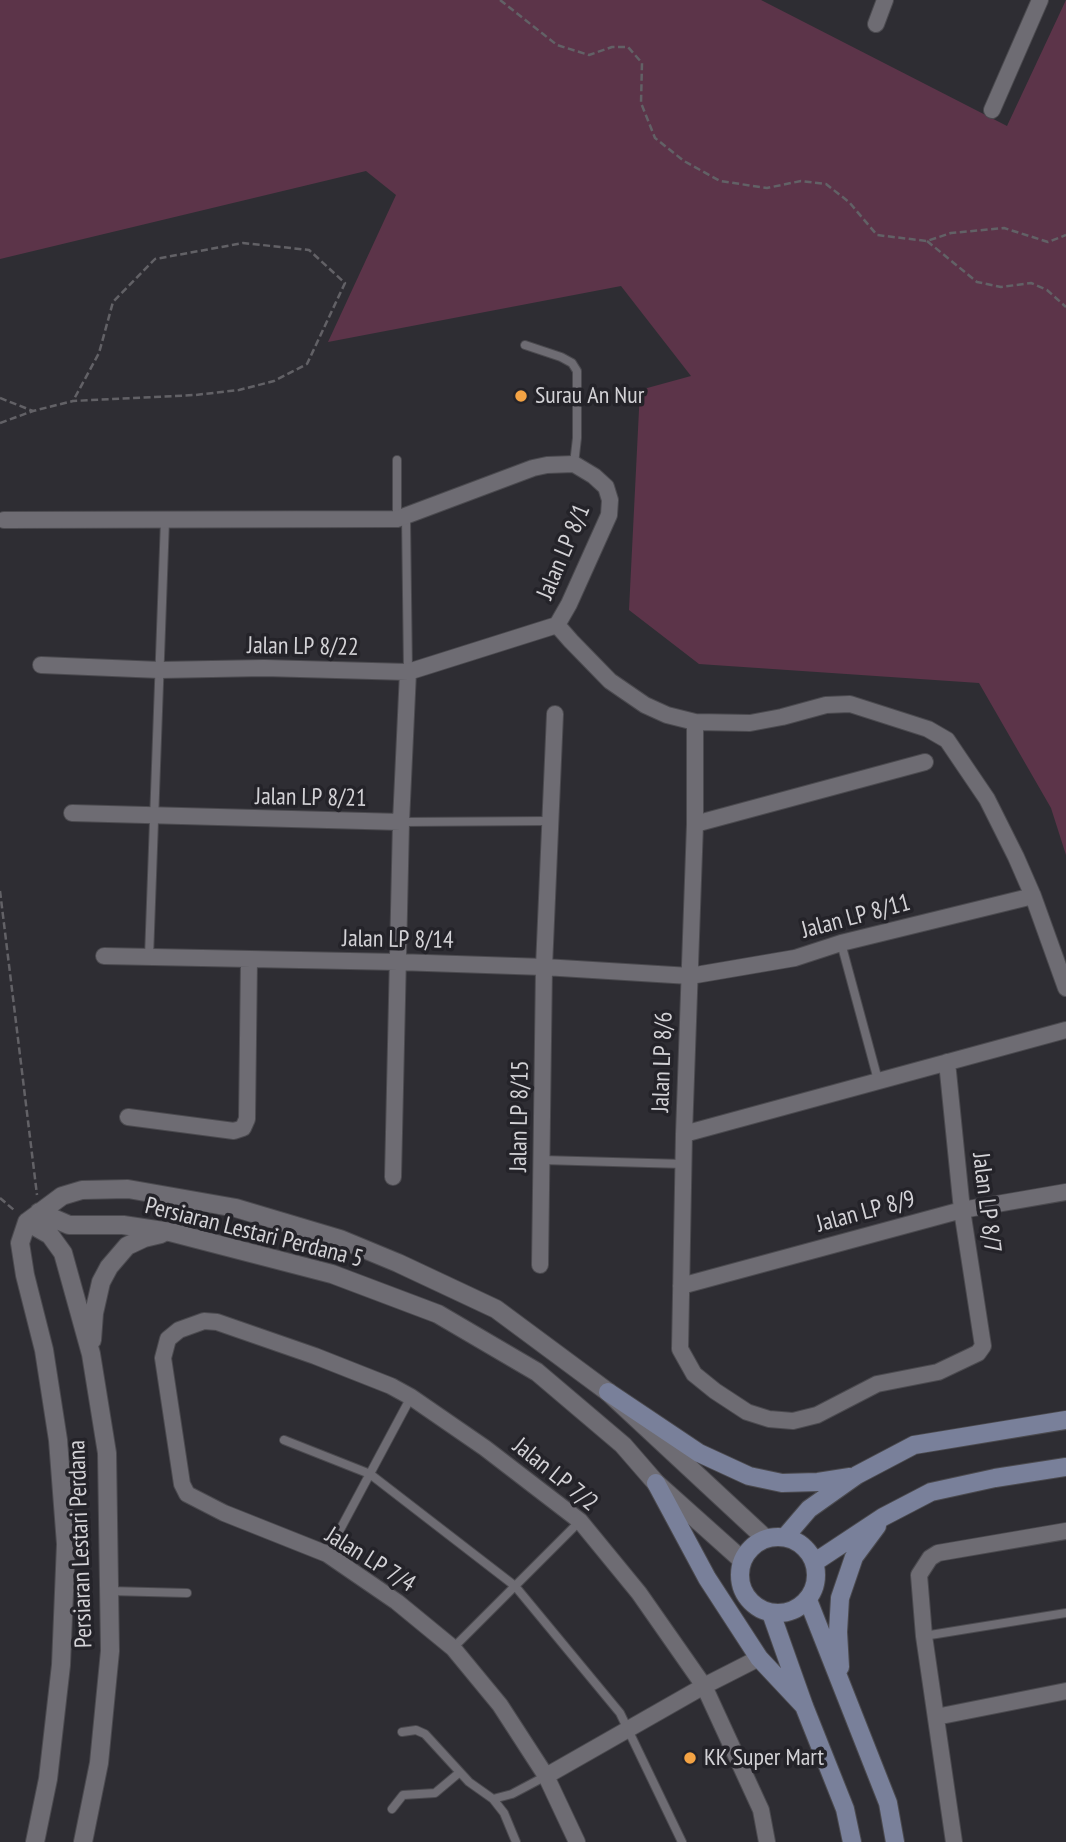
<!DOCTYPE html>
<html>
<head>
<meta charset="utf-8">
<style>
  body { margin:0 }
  canvas { display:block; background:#2e2d33 }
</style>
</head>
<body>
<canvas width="1066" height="1842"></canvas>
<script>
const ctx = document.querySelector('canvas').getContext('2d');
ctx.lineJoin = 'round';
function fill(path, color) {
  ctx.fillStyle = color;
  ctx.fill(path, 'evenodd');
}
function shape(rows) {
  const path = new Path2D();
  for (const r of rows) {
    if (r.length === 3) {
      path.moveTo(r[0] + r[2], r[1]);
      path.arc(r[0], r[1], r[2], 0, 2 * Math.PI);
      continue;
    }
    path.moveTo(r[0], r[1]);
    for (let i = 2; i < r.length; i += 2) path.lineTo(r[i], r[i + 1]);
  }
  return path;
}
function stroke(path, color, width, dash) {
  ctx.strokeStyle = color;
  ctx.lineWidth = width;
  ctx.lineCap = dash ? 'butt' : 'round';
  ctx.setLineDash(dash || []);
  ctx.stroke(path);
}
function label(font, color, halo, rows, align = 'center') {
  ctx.font = font + ' "PT Sans Narrow",sans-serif';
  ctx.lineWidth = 7;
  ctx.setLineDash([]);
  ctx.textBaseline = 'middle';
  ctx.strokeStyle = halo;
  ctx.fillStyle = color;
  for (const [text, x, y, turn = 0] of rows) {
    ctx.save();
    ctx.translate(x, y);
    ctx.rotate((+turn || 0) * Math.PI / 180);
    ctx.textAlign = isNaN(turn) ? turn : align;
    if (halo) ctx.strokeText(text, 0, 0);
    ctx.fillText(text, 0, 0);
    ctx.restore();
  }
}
const green = shape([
  [0,0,761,0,1007,126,1066,0,1066,855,1051,808,979,683,699,664,629,610,640,390,691,376,621,286,328,342,396,195,366,171,0,259]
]);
const path = shape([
  [500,0,557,45,589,55,612,47,628,47,642,63,641,103,655,138,684,161,720,181,767,188,801,181,826,184,849,202,877,235,927,241,951,233,1004,228,1048,242,1066,235],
  [927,241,977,282,1001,287,1031,283,1047,290,1066,307],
  [0,398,33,411],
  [0,423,33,411,73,401,195,395,239,390,274,381,307,364,345,283,309,250,243,243,155,259,113,302,99,353,73,401],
  [0,891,37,1195],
  [0,1198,14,1210]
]);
const service = shape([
  [525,345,561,357,572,363,577,371,577,438,574,464],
  [397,460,397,519],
  [406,517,408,672],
  [401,822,549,821],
  [841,943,878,1080],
  [149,957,165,520],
  [542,1160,684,1164],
  [284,1440,370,1474,515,1586,620,1713,682,1842],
  [327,1554,411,1397],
  [109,1591,187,1593],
  [924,1636,1066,1613],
  [453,1648,580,1521],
  [402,1732,416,1730,425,1734,469,1782,493,1799],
  [392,1809,403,1795,435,1793,460,1772],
  [516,1842,504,1813,493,1799,512,1794,546,1776]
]);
const minor = shape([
  [876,24,885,0],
  [992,110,1040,0],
  [4,520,397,519,533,468,547,465,574,464,594,476,606,487,610,500,609,515,569,604,557,625,571,641,610,681,645,705,667,715,695,722,750,723,782,717,826,705,850,704,928,729,947,740,987,799,1016,857,1033,896,1066,988],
  [41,665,160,670,264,668,408,672,557,625],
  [695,722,695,824,684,1134,1066,1030],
  [72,813,401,822],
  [695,824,925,762],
  [104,956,398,962,544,967,690,976,795,958,841,943,1033,896],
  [128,1117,234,1131,243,1128,247,1119,249,960],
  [684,1134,680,1349,694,1374,715,1391,747,1412,769,1419,793,1421,817,1415,877,1384,938,1372,978,1353,983,1346,962,1210,947,1062],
  [393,1177,401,822,408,672],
  [540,1265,544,967,555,714],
  [681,1286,962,1210,1066,1192],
  [936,1717,1066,1691],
  [546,1776,704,1686,759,1658],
  [577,1842,546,1776,500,1705,453,1648,397,1602,327,1554,224,1513,187,1494,182,1484,163,1358,168,1339,179,1330,204,1321,217,1322,315,1356,391,1386,411,1397,485,1448,580,1521,639,1593,704,1686,761,1810,767,1842],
  [954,1842,924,1636,919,1575,930,1558,938,1553,1066,1531]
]);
const tertiary = shape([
  [39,1212,69,1225,123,1225,170,1232,332,1274,438,1314,537,1372,623,1445,656,1483,742,1560],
  [27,1222,50,1235,63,1253,91,1354,107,1453,110,1651,99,1763,83,1842],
  [92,1340,94,1313,101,1282,109,1267,127,1246,144,1238,161,1234],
  [35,1842,48,1779,61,1665,66,1544,58,1440,44,1350,25,1275,20,1243,27,1222,62,1196,82,1190,128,1189,236,1208,340,1239,398,1263,496,1309,608,1392,765,1538]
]);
const secondary = shape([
  [608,1392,699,1453,749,1476,782,1483,818,1482,850,1477],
  [656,1483,707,1578,759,1658,804,1706],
  [778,1575,38],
  [785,1537,809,1509,857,1475,914,1445,1066,1420],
  [815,1562,883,1517,931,1492,995,1478,1066,1467],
  [808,1600,888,1803,895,1842],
  [771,1613,804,1706,845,1809,852,1842],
  [840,1667,838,1632,840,1598,854,1557,877,1526]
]);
const markers = [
  [521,396,7,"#f4a344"],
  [690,1758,7,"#f4a344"]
];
const poiNames = [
  ["Surau An Nur",535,396],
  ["KK Super Mart",704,1758]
];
const streetNames = [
  ["Jalan LP 8/1",564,552,-67],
  ["Jalan LP 8/22",303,647,1],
  ["Jalan LP 8/21",311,798,1],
  ["Jalan LP 8/11",856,917,-15],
  ["Jalan LP 8/14",398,940,1],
  ["Jalan LP 8/6",663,1062,-88],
  ["Jalan LP 8/15",520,1116,-89],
  ["Jalan LP 8/7",986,1203,83],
  ["Jalan LP 8/9",866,1212,-15],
  ["Persiaran Lestari Perdana 5",254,1233,14],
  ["Jalan LP 7/2",555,1475,39],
  ["Persiaran Lestari Perdana",81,1544,-92],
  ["Jalan LP 7/4",370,1560,32]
];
fill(green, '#5c3449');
stroke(service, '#4b4a4f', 10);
stroke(minor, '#4b4a4f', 18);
stroke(tertiary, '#4b4a4f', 20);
stroke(secondary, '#4b4a4f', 20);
stroke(path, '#626166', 2.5, [7, 3.5]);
stroke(service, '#6e6c73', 8);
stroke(minor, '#6e6c73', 16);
stroke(tertiary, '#6e6c73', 18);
stroke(secondary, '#79809a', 18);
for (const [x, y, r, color] of markers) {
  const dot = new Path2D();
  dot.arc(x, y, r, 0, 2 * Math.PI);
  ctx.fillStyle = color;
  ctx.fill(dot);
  stroke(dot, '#242329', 2.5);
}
label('24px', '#d3d2d6', '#242329', poiNames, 'left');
label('24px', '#d3d2d6', '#242329', streetNames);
</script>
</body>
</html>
